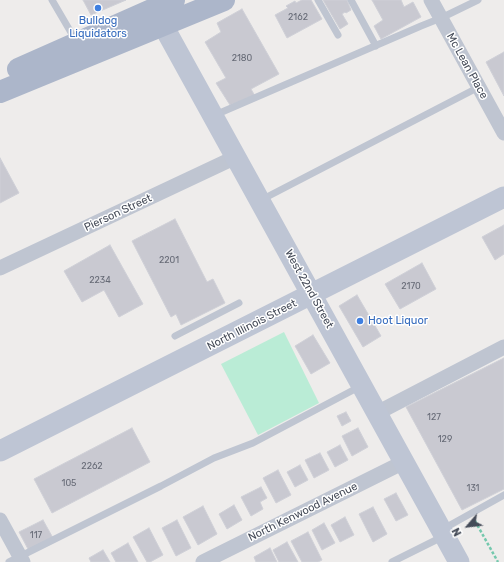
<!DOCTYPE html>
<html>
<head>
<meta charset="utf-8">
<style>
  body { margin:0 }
  #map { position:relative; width:504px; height:562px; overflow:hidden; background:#eeeceb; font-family:Rubik,sans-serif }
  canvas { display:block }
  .north { position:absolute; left:448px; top:506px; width:40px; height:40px; -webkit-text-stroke:3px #fff; paint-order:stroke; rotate:242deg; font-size:11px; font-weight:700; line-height:16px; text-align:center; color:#454b58 }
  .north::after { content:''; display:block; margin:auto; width:14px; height:18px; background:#454b58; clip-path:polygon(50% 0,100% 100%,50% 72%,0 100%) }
</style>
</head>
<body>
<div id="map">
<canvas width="504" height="562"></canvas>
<div class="north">N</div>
</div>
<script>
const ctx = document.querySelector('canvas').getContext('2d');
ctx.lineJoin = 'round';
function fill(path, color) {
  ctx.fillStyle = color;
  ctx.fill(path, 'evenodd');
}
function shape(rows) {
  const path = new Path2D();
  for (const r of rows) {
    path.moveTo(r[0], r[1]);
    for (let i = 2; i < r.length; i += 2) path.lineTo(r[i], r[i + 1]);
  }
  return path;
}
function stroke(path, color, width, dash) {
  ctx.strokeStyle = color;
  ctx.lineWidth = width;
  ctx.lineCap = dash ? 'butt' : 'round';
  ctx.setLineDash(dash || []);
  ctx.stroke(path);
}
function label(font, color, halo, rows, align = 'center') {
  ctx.font = font + ' Rubik,sans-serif';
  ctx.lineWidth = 3;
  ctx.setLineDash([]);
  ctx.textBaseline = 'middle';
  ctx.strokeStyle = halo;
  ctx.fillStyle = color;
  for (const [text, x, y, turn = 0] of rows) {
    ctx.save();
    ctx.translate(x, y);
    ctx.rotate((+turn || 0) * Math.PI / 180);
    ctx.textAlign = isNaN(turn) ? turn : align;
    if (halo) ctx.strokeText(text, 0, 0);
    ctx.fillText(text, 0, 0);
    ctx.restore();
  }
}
const green = shape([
  [284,332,319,403,258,435,221,364]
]);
const building = shape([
  [83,0,126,0,91,15,83,0],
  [302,0,311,0,322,19,287,38,275,15,288,8,286,6,295,1,296,3,302,0],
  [323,0,347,0,351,10,346,13,345,12,342,14,348,24,340,29,323,0],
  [372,0,401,0,404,7,413,2,421,17,381,39,374,26,383,20,372,0],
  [242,9,279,74,251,89,255,96,230,105,216,83,226,78,205,42,221,32,217,23,242,9],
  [504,52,504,96,486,62,504,52],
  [0,158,19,193,0,203,0,158],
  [175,219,207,282,213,279,225,303,181,325,176,314,171,317,132,241,175,219],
  [504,225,504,254,495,260,482,237,504,225],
  [110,245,143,304,119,317,104,290,82,302,64,271,110,245],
  [422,263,436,289,400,309,385,284,422,263],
  [357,295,381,336,363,347,339,306,357,295],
  [313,335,330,363,311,374,295,346,313,335],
  [504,358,504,489,462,510,406,407,504,358],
  [346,412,351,421,342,426,337,416,346,412],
  [132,428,150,462,52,513,34,479,132,428],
  [358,428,368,447,352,456,342,436,358,428],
  [340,445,348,460,335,467,327,452,340,445],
  [320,453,329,470,314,478,305,460,320,453],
  [300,465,308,480,295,487,287,472,300,465],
  [278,470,291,495,276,503,263,478,278,470],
  [261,487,267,498,260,502,263,509,251,516,241,497,261,487],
  [396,493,408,515,396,521,384,499,396,493],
  [234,505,242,520,227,529,219,514,234,505],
  [203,506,217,534,198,545,183,517,203,506],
  [373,507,387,534,373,542,359,514,373,507],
  [345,517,354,535,340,542,331,525,345,517],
  [43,520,53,538,29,551,19,532,43,520],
  [177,520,191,548,176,556,162,528,177,520],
  [324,523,335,543,322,550,312,530,324,523],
  [149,528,163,555,150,562,147,562,133,537,149,528],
  [308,532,322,560,318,562,302,562,291,541,308,532],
  [287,542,298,562,279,562,273,550,287,542],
  [128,543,138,562,116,562,111,553,128,543],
  [270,548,277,562,256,562,254,557,270,548],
  [103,550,110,562,91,562,89,558,103,550]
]);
const path = shape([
  [475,521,498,562]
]);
const lane = shape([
  [52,0,76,41],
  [318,0,338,35],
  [351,0,376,46],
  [215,115,421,26,441,18,478,0],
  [261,200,479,87],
  [175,336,239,303],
  [443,529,504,495],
  [9,562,161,486,214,458,253,443,359,387],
  [392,562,442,537]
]);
const street = shape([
  [431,0,504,133],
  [0,268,236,157],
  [377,413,504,347],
  [0,520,23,562],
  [203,562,404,462]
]);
const secondary = shape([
  [154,9,459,562],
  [0,451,504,197]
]);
const primary = shape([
  [18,69,174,0],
  [0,92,224,0]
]);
const markers = [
  [98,8,4,"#3f7fe0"],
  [360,321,4,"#3f7fe0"]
];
const numberNames = [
  ["2162",298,17],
  ["2180",242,58],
  ["2201",169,260],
  ["2234",100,280],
  ["2170",411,286],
  ["127",434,417],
  ["129",445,439],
  ["2262",92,466],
  ["105",69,483],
  ["131",473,488],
  ["117",36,535]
];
const shopNames = [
  ["Bulldog",98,21],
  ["Liquidators",98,34],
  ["Hoot Liquor",368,321,"left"]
];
const streetNames = [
  ["Mc Lean Place",467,66,61],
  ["Pierson Street",118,213,-25],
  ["West 22nd Street",309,289,61],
  ["North Illinois Street",252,325,-27],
  ["North Kenwood Avenue",303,512,-26]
];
fill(green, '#baecd6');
fill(building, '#c9c9d1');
stroke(building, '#cfd0d7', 1);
stroke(path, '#74c8ad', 2.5, [3, 2]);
stroke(lane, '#bfc5d1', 7);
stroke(street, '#bfc5d1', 15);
stroke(secondary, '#bec5d4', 21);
stroke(primary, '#acb6ca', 22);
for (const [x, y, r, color] of markers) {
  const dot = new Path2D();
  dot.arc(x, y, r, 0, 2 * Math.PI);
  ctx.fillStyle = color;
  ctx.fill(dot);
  stroke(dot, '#fff', 1.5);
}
label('9px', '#666a76', null, numberNames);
label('11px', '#366cbe', '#fff', shopNames);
label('11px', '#454b58', '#fff', streetNames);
</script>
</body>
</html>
